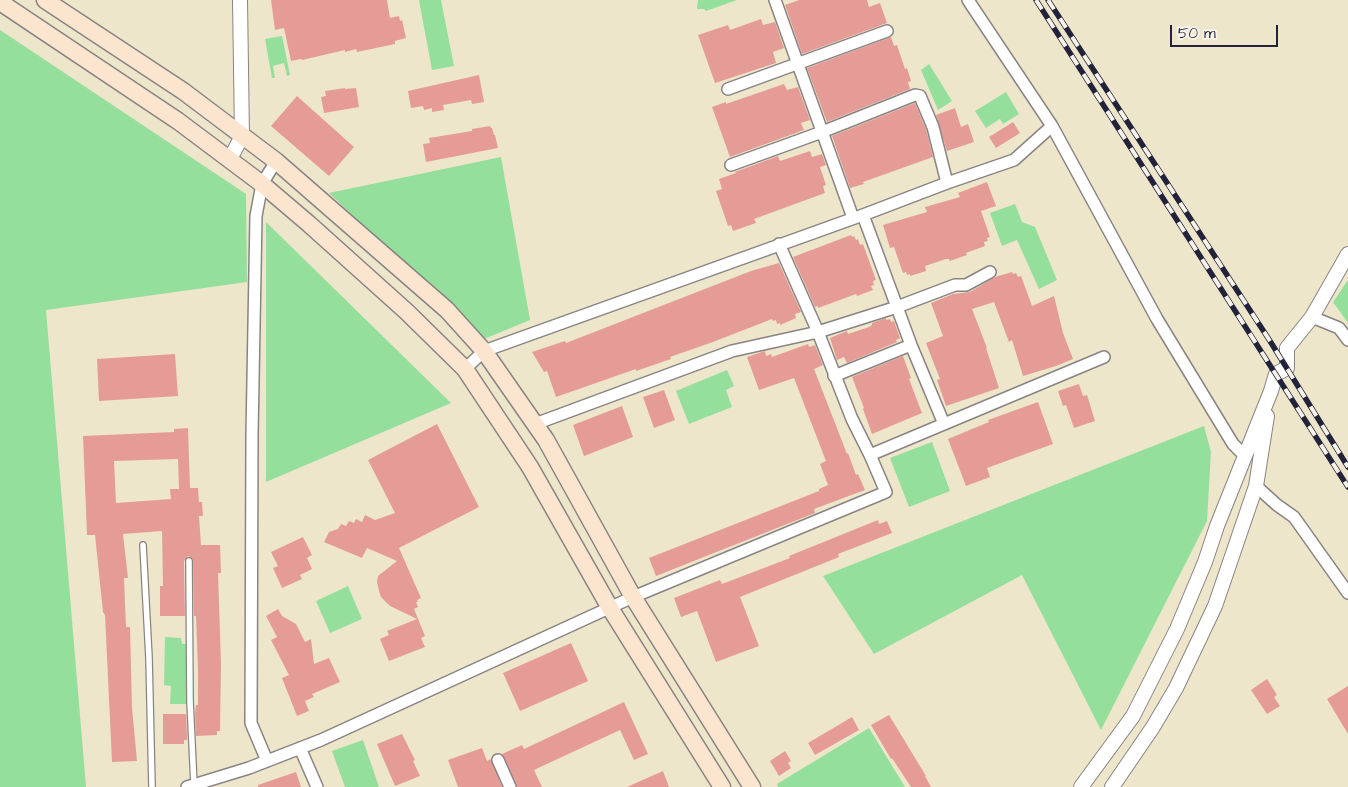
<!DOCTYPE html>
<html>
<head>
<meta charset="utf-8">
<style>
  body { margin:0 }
  #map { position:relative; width:1348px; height:787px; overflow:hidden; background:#eee6cb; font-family:"Architects Daughter",sans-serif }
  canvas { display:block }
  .scale { position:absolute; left:1170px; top:25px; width:108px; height:22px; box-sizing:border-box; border:2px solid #22223b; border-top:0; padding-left:6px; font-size:15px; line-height:18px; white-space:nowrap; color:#22223b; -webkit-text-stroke:4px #f7f3e8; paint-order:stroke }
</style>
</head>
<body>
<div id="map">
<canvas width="1348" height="787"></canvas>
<div class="scale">50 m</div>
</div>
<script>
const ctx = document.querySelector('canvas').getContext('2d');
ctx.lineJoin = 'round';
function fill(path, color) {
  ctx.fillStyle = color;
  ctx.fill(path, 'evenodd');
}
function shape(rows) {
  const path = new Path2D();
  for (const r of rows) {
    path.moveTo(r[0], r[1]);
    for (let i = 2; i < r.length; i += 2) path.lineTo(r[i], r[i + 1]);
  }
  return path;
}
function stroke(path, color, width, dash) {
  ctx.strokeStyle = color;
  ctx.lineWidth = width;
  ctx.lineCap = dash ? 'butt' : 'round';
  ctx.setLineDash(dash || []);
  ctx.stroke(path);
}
const green = shape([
  [419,0,441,0,454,66,432,70],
  [698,0,737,0,706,11,704,9,697,9],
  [0,30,246,194,247,282,46,310,86,787,0,787],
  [282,36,290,75,287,76,284,63,273,66,275,78,272,78,265,39],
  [929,64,952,101,938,110,921,70],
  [1006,92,1019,114,1003,124,1000,119,986,128,975,111],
  [501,157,530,320,484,339,329,193],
  [1015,204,1022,222,1035,227,1057,280,1039,289,1017,240,1002,246,990,213],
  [266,222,451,403,266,482],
  [1348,280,1348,323,1333,302],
  [727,370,734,386,726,390,732,407,689,424,676,391],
  [1204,426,1211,452,1207,521,1101,730,1022,575,874,654,823,576],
  [932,442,950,491,909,507,890,458],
  [348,586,362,619,330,633,316,601],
  [165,637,181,638,182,644,188,644,187,704,170,704,171,686,164,685],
  [869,728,905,787,778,787,777,784],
  [363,740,379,787,345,787,332,751]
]);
const building = shape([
  [271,0,387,0,390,18,399,16,400,21,402,20,406,38,395,41,395,44,357,52,356,49,345,52,345,50,302,60,301,59,291,61,284,28,275,30],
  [799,0,867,0,869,7,880,3,887,23,802,54,785,5],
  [761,19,763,25,775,22,784,48,773,52,776,63,715,83,698,35,728,25,730,30],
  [891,37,894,46,897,45,905,69,907,68,911,81,908,82,910,89,827,122,807,68],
  [479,75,484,102,472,104,471,100,443,105,444,110,432,112,432,108,424,110,423,106,411,108,408,91],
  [784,84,787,90,798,87,810,120,801,123,804,130,730,157,712,107,726,102,726,104],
  [345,88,345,89,356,88,359,107,324,113,321,97,326,96,325,91],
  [297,96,354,147,329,176,271,126],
  [915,103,926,129,933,157,863,182,864,184,850,188,832,136],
  [955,108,961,127,968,124,974,142,947,151,936,115],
  [1013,122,1020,133,996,148,989,137],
  [490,126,491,128,492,128,494,135,495,135,498,148,426,162,423,144,430,143,429,138,472,131,472,129],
  [810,151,812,157,822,154,826,165,820,167,826,185,823,186,825,193,754,219,756,223,733,231,731,225,728,226,716,191,722,189,719,179,736,173,735,172,778,156,780,161],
  [987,182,996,206,981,211,990,237,987,238,988,241,984,242,985,246,966,253,967,255,950,261,949,259,946,259,925,266,926,271,910,276,910,274,907,275,906,272,903,273,894,247,890,248,883,225,927,212,925,207,960,197,958,193],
  [851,235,852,237,854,236,856,240,858,239,860,245,863,244,876,280,873,281,874,285,871,286,873,290,857,296,856,294,818,308,818,306,815,307,793,257],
  [779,263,801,312,795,314,796,318,780,325,780,323,777,324,776,320,773,321,772,319,713,342,670,357,671,359,636,371,636,369,556,397,547,371,544,372,532,352,565,341,566,343,751,271],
  [1012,272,1013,274,1016,273,1018,277,1021,276,1032,306,1054,296,1063,333,1073,359,1056,366,1023,376,1012,340,1009,342,994,302,972,309,987,348,986,348,999,388,946,406,937,380,940,379,926,343,943,336,931,303,953,294,970,292,995,277],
  [886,318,886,320,890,319,891,322,894,321,900,338,896,340,897,342,847,363,844,357,837,360,830,338,847,331,848,334,869,327,872,325,872,323],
  [808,344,809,347,815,345,823,365,814,369,847,454,848,453,856,475,858,474,865,490,814,509,815,513,656,576,649,558,819,491,819,489,828,485,820,464,826,461,794,378,759,390,747,357,765,351,766,356,771,354,772,357],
  [175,354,178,396,99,401,97,359],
  [903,356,911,378,909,379,922,413,872,434,863,409,864,408,852,377],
  [1079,384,1083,396,1087,395,1095,421,1074,428,1066,405,1063,406,1058,391],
  [664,390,675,420,654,428,643,397],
  [1038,402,1053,444,987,468,990,477,966,486,948,439,989,422,988,420],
  [622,406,633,437,584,456,573,425],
  [437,424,479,507,399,548,421,598,417,600,418,602,416,602,418,607,414,609,425,636,421,638,425,647,389,661,380,639,389,635,387,631,417,619,390,606,381,597,379,591,377,582,378,576,397,561,367,548,362,558,324,542,329,532,338,529,341,524,346,526,349,521,354,523,356,519,362,522,365,515,375,520,395,513,368,460],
  [188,428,190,488,198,488,199,502,202,502,203,516,199,516,201,545,220,545,221,573,218,573,221,664,220,731,217,731,217,735,196,736,195,714,196,705,198,705,198,669,196,616,194,616,193,559,188,556,184,561,185,616,160,616,160,586,163,586,162,531,123,534,128,578,124,578,126,627,130,627,132,708,137,761,112,762,105,615,103,612,95,535,87,535,83,436,174,432,174,429],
  [178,459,179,489,170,489,171,499,116,503,114,461],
  [878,520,879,524,887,521,892,533,838,554,839,557,740,597,759,646,716,662,697,611,681,617,674,598,720,580,722,584,790,558,789,556],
  [303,537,312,555,307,558,312,569,300,575,302,579,282,588,273,568,278,566,271,552],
  [278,609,282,616,296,624,305,642,311,639,314,664,329,658,340,682,312,694,314,697,305,701,309,711,297,716,282,678,289,675,271,640,277,637,266,616],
  [571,643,588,681,520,711,503,673],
  [1267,679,1277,695,1274,697,1280,706,1267,714,1251,690],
  [1348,686,1348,734,1327,699],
  [624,702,648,754,634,760,620,730,534,770,542,787,517,787,502,754,522,745,524,749],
  [163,714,186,714,187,736,187,740,184,740,184,744,163,744],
  [889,715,926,776,925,776,931,787,911,787,892,758,891,759,871,725],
  [852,717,859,730,815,755,808,743],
  [402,734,415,760,413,761,420,776,395,786,377,744],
  [482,748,487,761,491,759,502,787,458,787,448,760],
  [785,751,791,761,788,763,791,768,779,776,770,761],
  [663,771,669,787,627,787],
  [296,772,301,787,258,787,258,785]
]);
const service = shape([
  [143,545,149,658,152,787],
  [189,561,190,701,194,785]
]);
const minor = shape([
  [775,0,853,218],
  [728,89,887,31],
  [1052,126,1157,319,1233,444,1245,456],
  [731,165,822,132,915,95,920,96,933,127,947,183],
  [779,244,818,332,852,419,870,455],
  [1312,317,1339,328,1348,340],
  [911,345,944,424],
  [465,369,484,351,863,215,947,183,1014,160,1052,126,968,0],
  [834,376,911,345,863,215],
  [535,424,732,351,818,332,897,307,955,285,966,285,990,272],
  [1256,486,1277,505,1294,517,1348,593],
  [300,748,317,787],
  [498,760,510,787],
  [267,761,251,723,252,435,256,216,262,184,276,161],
  [187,787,249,768,321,740,633,597,886,492,870,455,1104,357]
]);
const tertiary = shape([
  [230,159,242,136,240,0],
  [1081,787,1133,716,1177,629,1205,562,1217,526,1271,391,1276,374,1287,368,1287,348,1312,317,1348,254],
  [1112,787,1153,727,1176,688,1215,606,1256,486,1267,416]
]);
const secondary = shape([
  [45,0,183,91,276,161,447,310,484,351,546,440,633,597,752,787],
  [0,2,178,121,262,184,309,224,407,312,465,369,530,467,610,608,722,787]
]);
const rail = shape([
  [1036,0,1348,487],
  [1048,0,1270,341,1348,467]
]);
fill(green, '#94df9b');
fill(building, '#e69c96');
stroke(service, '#888483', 8);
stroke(minor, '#888483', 14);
stroke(tertiary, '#888483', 16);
stroke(secondary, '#888483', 19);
stroke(service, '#fff', 5.5);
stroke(minor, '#fff', 11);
stroke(tertiary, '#fff', 14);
stroke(secondary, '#fce5cf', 16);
stroke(rail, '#22223b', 5.5);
stroke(rail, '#f7f3e8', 4, [11]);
</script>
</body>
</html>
